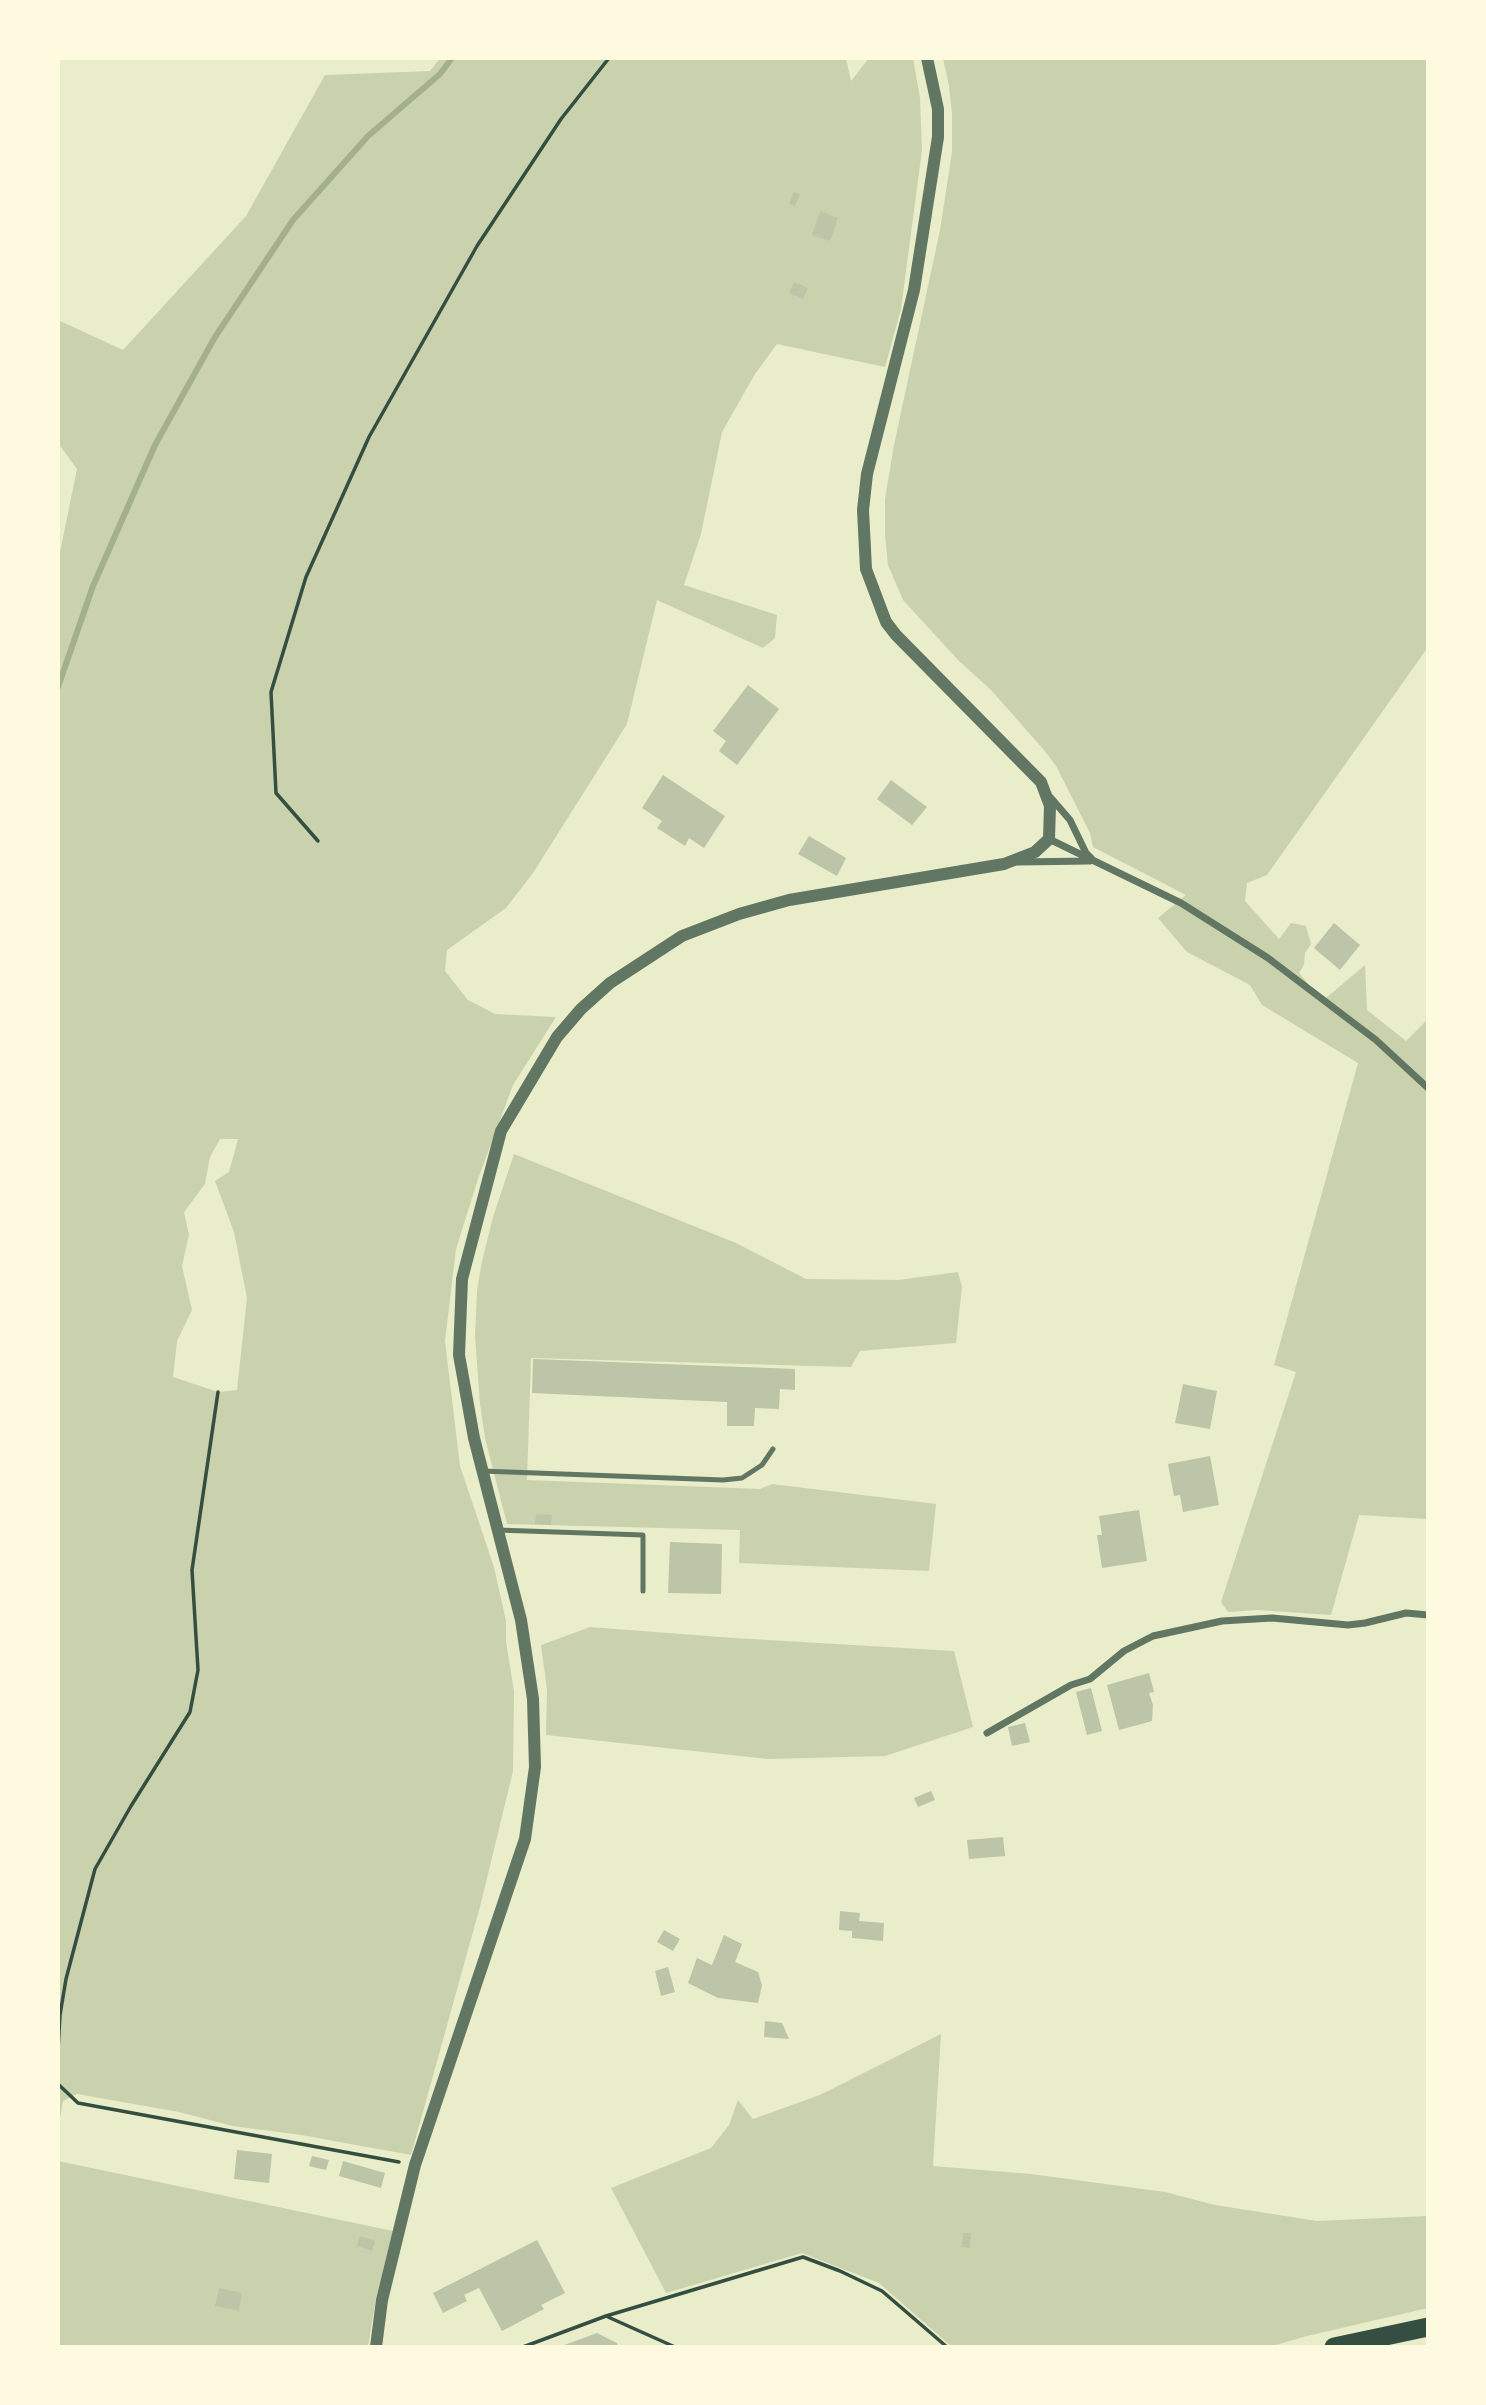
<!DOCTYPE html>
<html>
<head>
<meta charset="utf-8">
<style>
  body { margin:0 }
  #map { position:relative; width:1486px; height:2405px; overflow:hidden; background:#e9edc9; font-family:Inter,sans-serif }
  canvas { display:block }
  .frame { position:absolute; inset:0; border:60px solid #fefae0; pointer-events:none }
</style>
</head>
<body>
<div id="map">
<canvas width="1486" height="2405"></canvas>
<div class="frame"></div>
</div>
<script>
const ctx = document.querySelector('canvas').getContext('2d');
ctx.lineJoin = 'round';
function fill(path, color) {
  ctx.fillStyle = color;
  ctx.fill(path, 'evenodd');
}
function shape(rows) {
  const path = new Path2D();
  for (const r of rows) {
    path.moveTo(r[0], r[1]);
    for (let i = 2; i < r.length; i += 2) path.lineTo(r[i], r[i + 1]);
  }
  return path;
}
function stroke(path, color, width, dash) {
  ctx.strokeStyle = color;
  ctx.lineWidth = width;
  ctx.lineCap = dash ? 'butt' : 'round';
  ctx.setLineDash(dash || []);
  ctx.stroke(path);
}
const green = shape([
  [440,58,846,58,851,81,869,58,913,58,920,98,922,150,901,309,885,367,777,344,755,374,722,432,701,534,684,585,777,615,775,638,763,648,657,600,627,724,533,873,506,908,447,950,445,971,468,1000,495,1014,556,1017,513,1085,478,1179,456,1249,445,1341,460,1466,494,1567,506,1621,506,1642,514,1691,513,1771,481,1903,411,2155,301,2135,233,2126,179,2112,77,2094,63,2101,58,2129,58,562,77,469,58,443,58,320,123,350,246,216,325,75,430,71],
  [220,1139,238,1139,229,1172,215,1181,234,1232,247,1298,237,1390,218,1392,173,1377,177,1341,192,1310,182,1266,189,1235,184,1212,205,1184,210,1157],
  [943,58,1428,58,1428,647,1267,875,1247,883,1245,901,1279,939,1291,923,1306,926,1311,944,1305,953,1304,965,1299,973,1310,986,1326,998,1365,965,1367,1010,1406,1041,1428,1019,1428,1519,1359,1515,1331,1615,1258,1610,1228,1612,1221,1602,1296,1372,1274,1365,1358,1063,1262,1005,1250,985,1187,952,1158,918,1186,895,1093,847,1090,833,1056,766,1044,750,991,690,958,660,903,600,888,565,885,535,885,499,894,445,940,230,952,152,952,114,949,86],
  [514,1154,736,1243,806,1279,898,1280,958,1272,962,1287,956,1343,860,1351,851,1367,531,1358,527,1480,760,1489,772,1484,936,1504,929,1571,739,1563,740,1530,507,1524,485,1438,480,1404,475,1336,477,1291,482,1261,493,1217],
  [590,1627,734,1638,954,1651,973,1727,885,1756,768,1759,546,1735,547,1690,541,1645],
  [941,2034,933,2166,1031,2174,1165,2192,1215,2205,1317,2221,1428,2216,1428,2308,1307,2336,1269,2347,952,2347,879,2283,802,2253,666,2293,611,2188,711,2148,729,2125,738,2100,753,2119,820,2095],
  [58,2161,393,2231,376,2298,368,2347,58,2347]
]);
const stream = shape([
  [58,687,93,586,155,445,215,337,293,220,368,136,440,74,452,58]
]);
const building = shape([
  [794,192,800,194,795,206,789,204],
  [820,211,838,218,830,241,812,235],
  [794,282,808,288,803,299,789,293],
  [748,685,779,709,737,765,719,751,726,741,713,731],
  [663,775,725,816,704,848,689,838,685,846,657,828,662,821,642,808],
  [891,780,927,807,912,825,877,799],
  [809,836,846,858,837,876,798,854],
  [1334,923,1360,945,1340,970,1314,948],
  [533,1359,795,1369,795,1390,780,1389,779,1409,755,1408,754,1426,727,1426,727,1402,532,1393],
  [1183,1384,1217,1391,1210,1429,1175,1423],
  [1210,1456,1219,1505,1183,1512,1180,1495,1174,1496,1168,1464],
  [1139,1510,1147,1561,1102,1568,1097,1535,1102,1535,1099,1516],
  [536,1514,552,1515,551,1525,535,1524],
  [670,1542,722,1544,721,1594,668,1593],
  [1149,1673,1154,1692,1149,1693,1153,1705,1152,1721,1119,1730,1107,1685],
  [1091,1688,1102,1731,1087,1735,1076,1692],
  [1025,1723,1030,1742,1012,1746,1008,1727],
  [931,1791,935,1800,918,1807,914,1798],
  [1003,1837,1005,1856,969,1859,967,1840],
  [840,1911,860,1913,859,1921,884,1923,883,1941,852,1938,852,1931,839,1930],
  [664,1930,680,1939,673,1951,657,1942],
  [724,1935,742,1944,735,1962,758,1972,762,1985,758,2003,718,1998,688,1983,697,1958,712,1965],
  [668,1967,675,1992,661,1996,655,1971],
  [765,2021,782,2023,789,2039,764,2037],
  [237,2150,272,2154,269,2183,234,2179],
  [312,2156,329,2160,326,2170,309,2166],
  [343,2161,385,2173,381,2188,339,2176],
  [963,2233,971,2233,970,2248,962,2247],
  [360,2236,375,2241,372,2251,357,2246],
  [537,2240,565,2293,541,2305,544,2309,502,2331,479,2288,464,2295,467,2301,443,2313,433,2293],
  [219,2288,242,2293,239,2311,215,2306],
  [597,2333,617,2343,618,2347,559,2347]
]);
const path = shape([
  [318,841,276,793,271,692,306,577,369,437,477,246,561,119,609,58],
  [58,2050,60,2015,66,1979,95,1869,131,1806,190,1712,198,1670,192,1570,218,1392],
  [58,2084,78,2103,399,2162],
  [608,2317,675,2347],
  [523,2347,606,2316,803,2257,840,2271,882,2291,947,2347]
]);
const service = shape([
  [482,1471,723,1480,742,1478,762,1465,773,1449],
  [497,1530,643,1535,643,1591]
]);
const minor = shape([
  [1051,798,1070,820,1086,853,1091,858],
  [1049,839,1181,903,1268,958,1376,1040,1428,1088],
  [1018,862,1090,861],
  [987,1733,1071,1685,1090,1679,1124,1651,1153,1636,1222,1621,1272,1618,1348,1625,1365,1623,1406,1613,1428,1615]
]);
const tertiary = shape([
  [376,2347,382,2300,415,2165,525,1839,535,1767,533,1699,521,1620,474,1438,459,1355,462,1279,501,1131,557,1037,581,1009,610,983,682,936,739,914,789,900,1004,864,1035,852,1049,839,1050,806,1041,782,896,635,886,622,866,569,863,510,867,474,914,290,938,137,938,109,927,58]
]);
const trunk = shape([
  [1334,2347,1428,2327]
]);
fill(green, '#cad2ad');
stroke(stream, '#a3b18a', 6);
fill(building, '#bcc5a7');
stroke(path, '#344e41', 3.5);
stroke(service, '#617663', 5);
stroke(minor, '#617663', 7);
stroke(tertiary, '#617663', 12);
stroke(trunk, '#344e41', 19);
</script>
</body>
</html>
